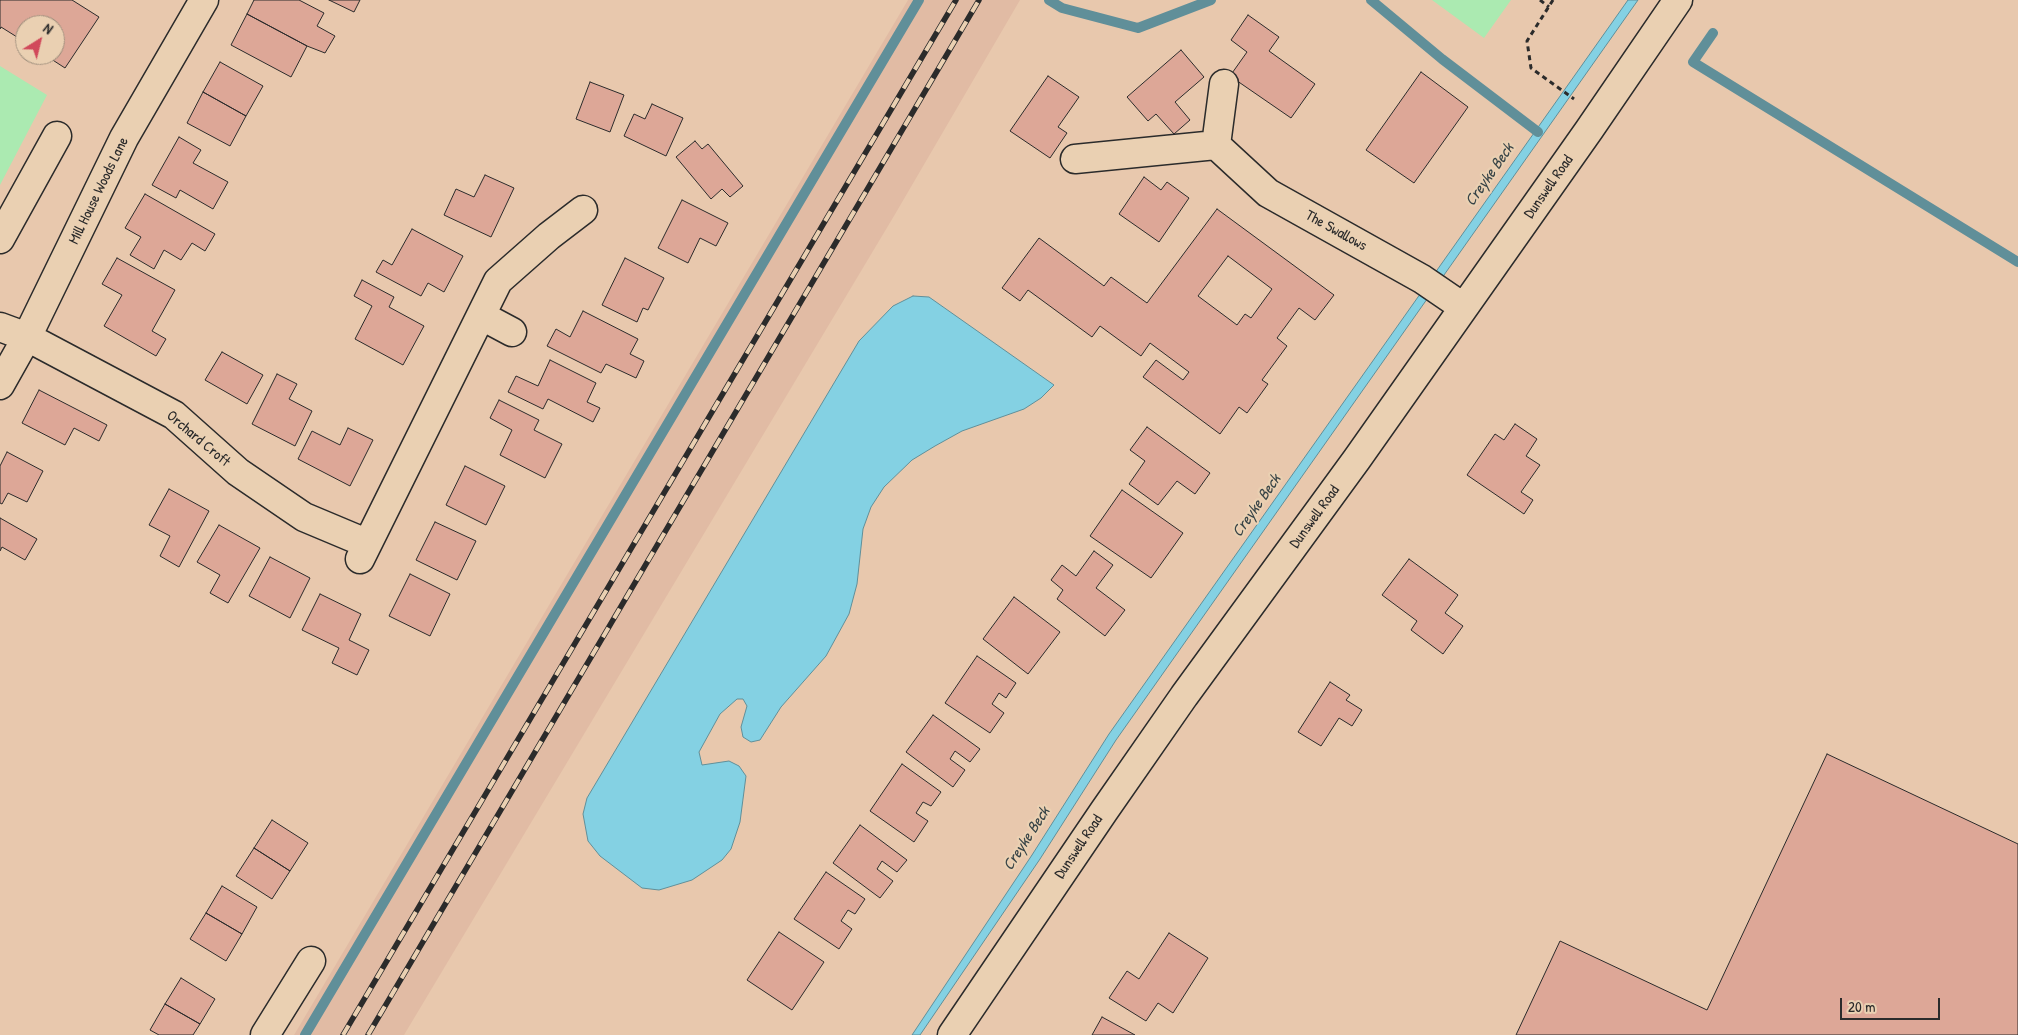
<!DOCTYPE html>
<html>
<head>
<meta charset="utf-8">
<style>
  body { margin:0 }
  #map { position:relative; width:2018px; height:1035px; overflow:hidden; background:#e8c8ad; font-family:"Patrick Hand",sans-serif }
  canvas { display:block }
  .north { position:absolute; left:15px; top:15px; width:50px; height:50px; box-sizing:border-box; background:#ead0b2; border:1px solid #9e8e7c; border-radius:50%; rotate:36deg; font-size:14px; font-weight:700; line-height:20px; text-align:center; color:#2b2b2b }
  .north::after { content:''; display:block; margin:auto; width:18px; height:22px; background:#d1495b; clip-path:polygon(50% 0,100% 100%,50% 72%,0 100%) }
  .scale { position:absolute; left:1840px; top:998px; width:100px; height:22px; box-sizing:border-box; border:2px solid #2b2b2b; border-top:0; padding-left:6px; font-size:15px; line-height:18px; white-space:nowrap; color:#2b2b2b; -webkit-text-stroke:4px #ead0b2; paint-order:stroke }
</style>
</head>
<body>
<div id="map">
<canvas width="2018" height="1035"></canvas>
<div class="north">N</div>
<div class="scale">20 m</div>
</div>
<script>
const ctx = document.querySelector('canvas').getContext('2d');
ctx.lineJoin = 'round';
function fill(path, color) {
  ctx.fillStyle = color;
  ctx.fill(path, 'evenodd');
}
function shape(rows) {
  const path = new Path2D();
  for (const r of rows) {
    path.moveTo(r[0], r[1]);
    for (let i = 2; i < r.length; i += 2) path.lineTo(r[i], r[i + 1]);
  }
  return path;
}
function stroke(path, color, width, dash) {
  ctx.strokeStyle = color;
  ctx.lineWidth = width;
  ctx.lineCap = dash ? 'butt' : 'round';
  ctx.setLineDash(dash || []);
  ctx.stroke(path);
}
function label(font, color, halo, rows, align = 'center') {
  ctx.font = font + ' "Patrick Hand",sans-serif';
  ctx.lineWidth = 4.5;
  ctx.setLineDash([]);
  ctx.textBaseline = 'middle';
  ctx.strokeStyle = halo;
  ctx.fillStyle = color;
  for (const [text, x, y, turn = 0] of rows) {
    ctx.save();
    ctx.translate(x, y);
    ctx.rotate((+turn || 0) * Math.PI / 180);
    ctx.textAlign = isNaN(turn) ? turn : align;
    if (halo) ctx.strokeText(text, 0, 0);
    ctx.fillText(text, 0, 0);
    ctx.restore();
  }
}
const built = shape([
  [908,0,1020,0,894,216,404,1035,294,1035]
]);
const green = shape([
  [1432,0,1511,0,1484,38],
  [0,66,47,95,0,185]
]);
const water = shape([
  [1628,0,1638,0,1116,740,1040,859,920,1035,912,1035,1032,855,1109,734,1628,0],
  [913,296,929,297,1054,385,1041,398,1024,409,962,431,935,446,912,460,884,487,871,507,863,529,857,584,849,614,826,656,781,707,760,740,751,742,743,737,741,727,747,706,743,699,737,699,720,714,699,752,702,765,729,761,739,766,746,776,740,822,731,849,722,860,692,880,659,890,642,888,600,856,588,841,583,814,587,798,859,341,893,306,913,296]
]);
const stream = shape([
  [1049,0,1062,8,1138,28,1211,0],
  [1371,0,1442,59,1538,132],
  [1713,33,1693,62,2018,262],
  [305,1035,919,0]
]);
const building = shape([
  [0,0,72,0,99,17,65,68,45,55,55,55,55,25,25,25,25,42,1,27,0,29,0,0],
  [254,0,299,0,324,13,317,26,335,36,325,53,307,46,247,14,254,0],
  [329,0,360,0,354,12,329,0],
  [247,14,307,46,291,77,231,45,247,14],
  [1248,15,1279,37,1269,51,1315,84,1291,118,1230,76,1247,52,1231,40,1248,15],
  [1181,50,1204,77,1175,102,1190,120,1174,134,1156,114,1148,121,1127,97,1181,50],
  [220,62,263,86,246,116,203,92,220,62],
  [1421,72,1468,107,1414,183,1366,150,1421,72],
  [1048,76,1079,97,1058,127,1067,133,1050,158,1010,131,1048,76],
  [590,82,624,95,610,132,576,119,590,82],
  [203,92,246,116,230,146,187,123,203,92],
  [652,104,683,118,666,156,624,136,634,114,645,119,652,104],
  [179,137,201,150,193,163,228,182,213,209,180,190,176,198,152,185,179,137],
  [695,141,702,149,708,144,743,186,730,197,722,189,711,199,676,157,695,141],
  [485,175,514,188,491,237,444,215,456,189,474,197,485,175],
  [1144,177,1161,190,1167,182,1189,198,1159,242,1119,214,1144,177],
  [145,194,215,234,205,251,192,243,181,260,164,250,154,269,130,255,141,237,125,228,145,194],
  [682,200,728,223,716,246,700,238,688,263,658,248,682,200],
  [1217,209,1334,295,1315,320,1299,308,1277,338,1287,346,1262,380,1268,384,1247,413,1239,407,1220,434,1143,377,1156,360,1183,380,1189,372,1150,343,1141,356,1100,326,1092,337,1028,290,1020,301,1002,288,1039,238,1104,286,1111,277,1147,303,1217,209],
  [1228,256,1272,289,1251,318,1245,314,1237,325,1198,296,1228,256],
  [412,229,463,256,444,292,428,283,421,296,376,272,383,260,392,265,412,229],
  [117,258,175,290,152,331,166,339,156,356,104,326,122,295,102,284,117,258],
  [625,258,664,278,648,310,643,308,637,322,602,305,625,258],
  [362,280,394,297,389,307,424,326,403,365,355,339,372,306,354,296,362,280],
  [583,311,638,339,630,354,644,361,636,378,606,364,601,373,547,346,556,329,570,337,583,311],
  [222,352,263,375,247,404,205,380,222,352],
  [550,360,596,383,587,402,600,408,593,422,548,399,543,409,508,392,516,376,538,386,550,360],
  [277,374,297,384,289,399,312,411,295,446,252,424,277,374],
  [39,390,107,425,99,441,74,428,65,445,22,423,39,390],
  [499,400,539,420,534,430,562,444,545,478,500,455,512,430,490,418,499,400],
  [1515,424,1537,439,1526,456,1540,465,1521,492,1533,500,1524,514,1467,475,1495,434,1504,440,1515,424],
  [1147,427,1210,473,1195,494,1177,481,1158,505,1129,484,1145,461,1130,450,1147,427],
  [348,428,373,440,350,486,298,459,312,431,340,445,348,428],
  [7,452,43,471,27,502,8,493,2,504,0,503,0,466,7,452],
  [465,466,505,486,486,525,446,505,465,466],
  [169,489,209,511,179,567,160,556,170,536,149,525,169,489],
  [1122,490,1183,533,1151,578,1090,536,1122,490],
  [0,518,37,539,25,560,2,547,0,551,0,518],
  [435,522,476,541,457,580,416,560,435,522],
  [219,525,260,548,228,603,210,593,220,575,197,562,219,525],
  [1094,551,1113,565,1096,588,1125,610,1105,636,1057,599,1063,590,1051,580,1062,565,1076,576,1094,551],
  [270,557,310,578,290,618,249,596,270,557],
  [1409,559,1458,595,1445,613,1463,626,1443,654,1411,630,1417,621,1382,595,1409,559],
  [410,574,450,594,430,636,389,616,410,574],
  [320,594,361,614,349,640,369,650,357,675,332,663,339,648,302,630,320,594],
  [1014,597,1060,632,1028,674,983,639,1014,597],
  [977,656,1016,683,1006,698,999,693,992,704,1004,713,990,733,945,703,977,656],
  [1330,682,1350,695,1346,700,1362,710,1352,726,1339,718,1321,746,1298,732,1330,682],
  [933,715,980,749,970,762,955,751,950,759,965,770,953,787,906,752,933,715],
  [1827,754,2018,844,2018,1035,1516,1035,1560,941,1707,1010,1827,754],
  [902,764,941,792,931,806,923,802,916,813,928,821,914,842,870,811,902,764],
  [272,820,308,843,290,871,254,848,272,820],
  [860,825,907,860,897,872,882,861,877,869,893,881,880,898,833,863,860,825],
  [254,848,290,871,272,899,236,876,254,848],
  [826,872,865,899,855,914,848,910,841,921,852,929,839,949,794,919,826,872],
  [222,886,257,907,242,934,206,913,222,886],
  [206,913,242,934,226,961,190,939,206,913],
  [779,932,824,962,792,1010,747,980,779,932],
  [1169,933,1208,958,1173,1013,1158,1003,1146,1021,1109,998,1127,971,1139,979,1169,933],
  [181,978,215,999,200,1024,165,1004,181,978],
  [165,1004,200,1024,193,1035,159,1035,150,1030,165,1004],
  [1102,1017,1135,1035,1092,1035,1102,1017]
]);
const path = shape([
  [1540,0,1549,7],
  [1553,0,1527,41,1531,68,1574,99]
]);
const minor = shape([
  [1216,145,1268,193,1422,279,1463,307],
  [1075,159,1216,145,1224,84],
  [0,239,57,136],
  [482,316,512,332],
  [0,327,27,337,174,415,238,472,304,517,366,543],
  [0,385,27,337,124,138,204,0],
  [360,559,498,281,549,236,583,210],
  [265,1035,311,961],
  [952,1035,1104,811,1184,696,1357,459,1589,130,1678,0]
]);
const rail = shape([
  [343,1035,956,0],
  [368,1035,979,0]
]);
const streetNames = [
  ["Dunswell Road",1549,187,-55],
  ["Mill House Woods Lane",99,191,-64],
  ["The Swallows",1336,231,29],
  ["Orchard Croft",198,439,40],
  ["Dunswell Road",1315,517,-54],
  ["Dunswell Road",1079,847,-56]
];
const waterNames = [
  ["Creyke Beck",1490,175,-55],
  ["Creyke Beck",1257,506,-55],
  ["Creyke Beck",1027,839,-57]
];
fill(built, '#e1bba4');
fill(green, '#abeab1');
fill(water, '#84d1e3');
stroke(water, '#608f99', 1);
stroke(stream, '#608f99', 10);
fill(building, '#dda797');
stroke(building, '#2b2b2b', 1);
stroke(minor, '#2b2b2b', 31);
stroke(path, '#2b2b2b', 3, [5, 4]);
stroke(minor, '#ead0b2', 28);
stroke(rail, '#2b2b2b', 5.5);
stroke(rail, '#ead0b2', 4, [11]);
label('15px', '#2b2b2b', '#ead0b2', streetNames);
label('italic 16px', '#384447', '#ead0b2', waterNames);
</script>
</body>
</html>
